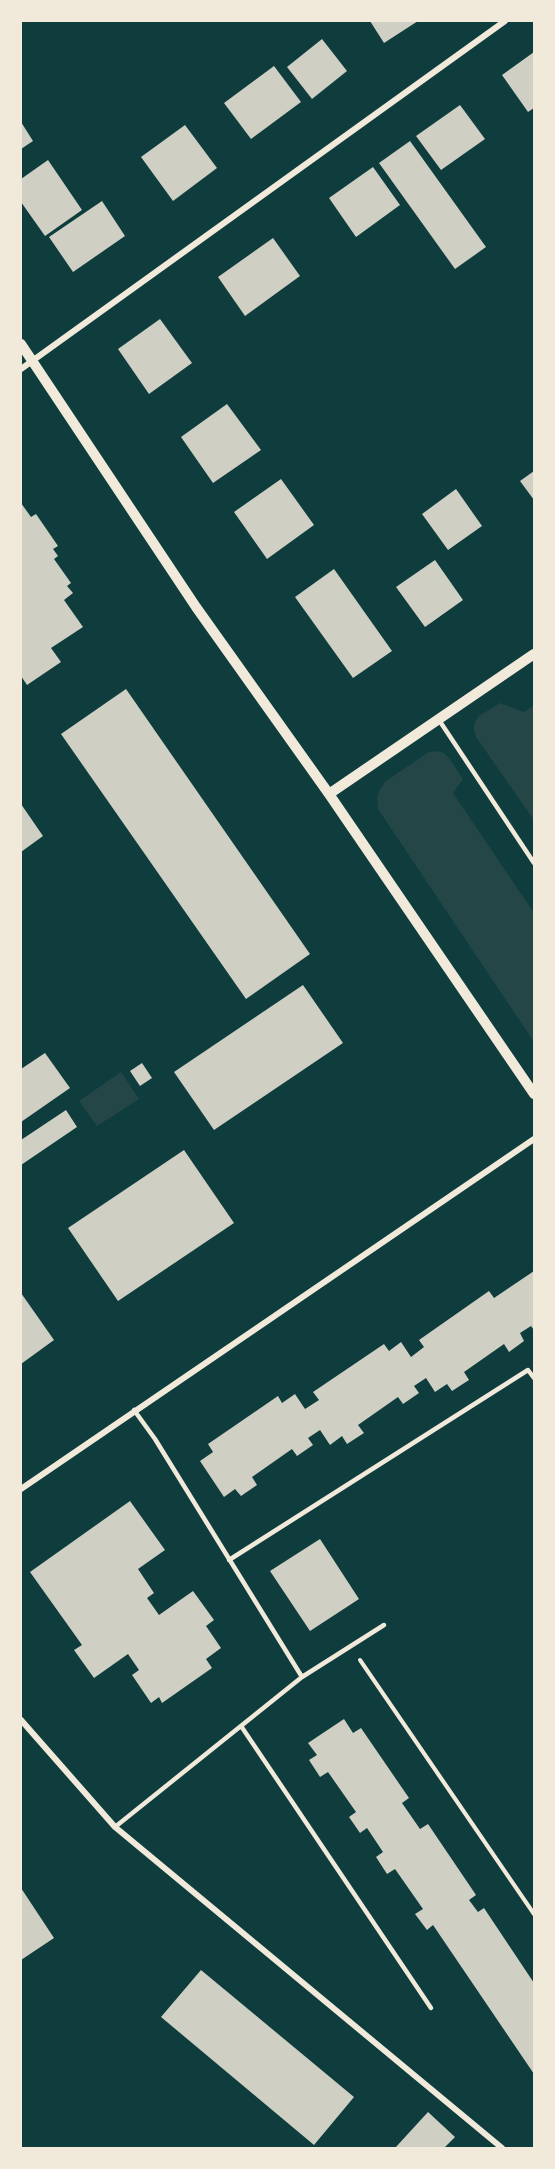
<!DOCTYPE html>
<html>
<head>
<meta charset="utf-8">
<style>
  body { margin:0 }
  #map { position:relative; width:555px; height:2169px; overflow:hidden; background:#0f3d3e; font-family:"Crimson Pro",serif }
  canvas { display:block }
  .frame { position:absolute; inset:0; border:22px solid #f1e9da; pointer-events:none }
</style>
</head>
<body>
<div id="map">
<canvas width="555" height="2169"></canvas>
<div class="frame"></div>
</div>
<script>
const ctx = document.querySelector('canvas').getContext('2d');
ctx.lineJoin = 'round';
function fill(path, color) {
  ctx.fillStyle = color;
  ctx.fill(path, 'evenodd');
}
function shape(rows) {
  const path = new Path2D();
  for (const r of rows) {
    path.moveTo(r[0], r[1]);
    for (let i = 2; i < r.length; i += 2) path.lineTo(r[i], r[i + 1]);
  }
  return path;
}
function stroke(path, color, width, dash) {
  ctx.strokeStyle = color;
  ctx.lineWidth = width;
  ctx.lineCap = dash ? 'butt' : 'round';
  ctx.setLineDash(dash || []);
  ctx.stroke(path);
}
const green = shape([
  [500,703,524,712,534,705,534,820,476,737,474,729,475,722,479,716],
  [437,751,444,753,449,758,463,779,453,793,534,913,534,1042,378,809,377,798,380,789,386,781,429,752],
  [121,1072,139,1099,97,1126,79,1101]
]);
const building = shape([
  [370,21,418,21,384,43],
  [322,39,347,71,312,99,287,67],
  [534,52,534,108,528,112,502,75],
  [274,66,301,102,251,139,224,103],
  [460,105,485,139,441,170,416,136],
  [21,122,33,141,21,149],
  [185,125,217,168,173,201,141,157],
  [410,141,486,247,455,269,379,163],
  [48,160,82,210,45,236,21,202,21,179],
  [373,167,400,205,356,237,329,198],
  [102,201,125,236,73,272,49,237],
  [273,238,300,276,245,316,218,277],
  [160,319,192,363,149,394,118,349],
  [227,404,261,450,213,483,181,437],
  [534,471,534,500,520,481],
  [281,479,314,525,267,559,234,512],
  [456,489,482,526,448,550,422,514],
  [21,503,31,517,36,514,58,546,53,549,58,556,54,559,71,583,67,586,73,593,64,600,83,627,51,648,61,662,27,685,21,676],
  [435,560,463,600,425,627,396,587],
  [334,569,392,651,353,678,295,597],
  [126,689,310,954,246,999,61,734],
  [21,804,43,836,21,852],
  [303,985,343,1043,214,1130,174,1072],
  [45,1053,70,1088,21,1122,21,1069],
  [142,1063,152,1078,140,1086,130,1071],
  [66,1110,77,1127,21,1165,21,1140],
  [184,1150,234,1223,118,1301,68,1228],
  [534,1271,534,1330,531,1326,520,1333,524,1341,509,1352,504,1344,464,1372,469,1380,452,1391,447,1384,435,1392,426,1378,414,1386,419,1393,403,1404,398,1397,358,1425,364,1433,347,1444,342,1436,330,1445,320,1430,308,1438,313,1445,297,1456,292,1449,252,1477,257,1485,241,1496,235,1489,224,1497,200,1461,213,1452,208,1444,278,1396,282,1403,295,1394,305,1409,319,1400,313,1392,384,1344,389,1351,401,1342,411,1357,424,1347,419,1340,489,1291,494,1298],
  [21,1293,54,1340,21,1364],
  [130,1501,165,1550,138,1569,154,1593,147,1598,159,1615,193,1591,214,1620,206,1626,221,1648,206,1659,212,1668,162,1703,159,1697,151,1703,132,1675,139,1670,128,1654,94,1678,74,1650,82,1645,30,1572],
  [320,1539,359,1599,310,1631,270,1571],
  [344,1719,353,1733,361,1728,409,1798,402,1803,420,1829,428,1824,476,1895,469,1900,478,1912,484,1908,534,1983,534,2074,433,1925,427,1930,415,1914,423,1909,395,1869,387,1874,376,1857,383,1852,367,1828,360,1833,349,1817,356,1812,328,1772,320,1777,309,1760,317,1755,308,1743],
  [21,1888,54,1938,21,1960],
  [201,1970,354,2097,314,2145,161,2017],
  [428,2112,455,2137,444,2148,395,2148]
]);
const path = shape([
  [360,1660,534,1914]
]);
const service = shape([
  [439,720,534,863],
  [229,1560,528,1370,534,1378],
  [302,1677,384,1625],
  [241,1726,431,2008],
  [115,1827,302,1677,155,1439,134,1410]
]);
const minor = shape([
  [21,369,505,21],
  [21,1489,534,1139],
  [21,1720,115,1827,502,2148]
]);
const tertiary = shape([
  [21,344,196,607,329,794,534,1094],
  [329,794,534,654]
]);
fill(green, '#244646');
fill(building, '#cfcfc3');
stroke(path, '#f1e9da', 4);
stroke(service, '#f1e9da', 4.5);
stroke(minor, '#f1e9da', 6);
stroke(tertiary, '#f1e9da', 10);
</script>
</body>
</html>
